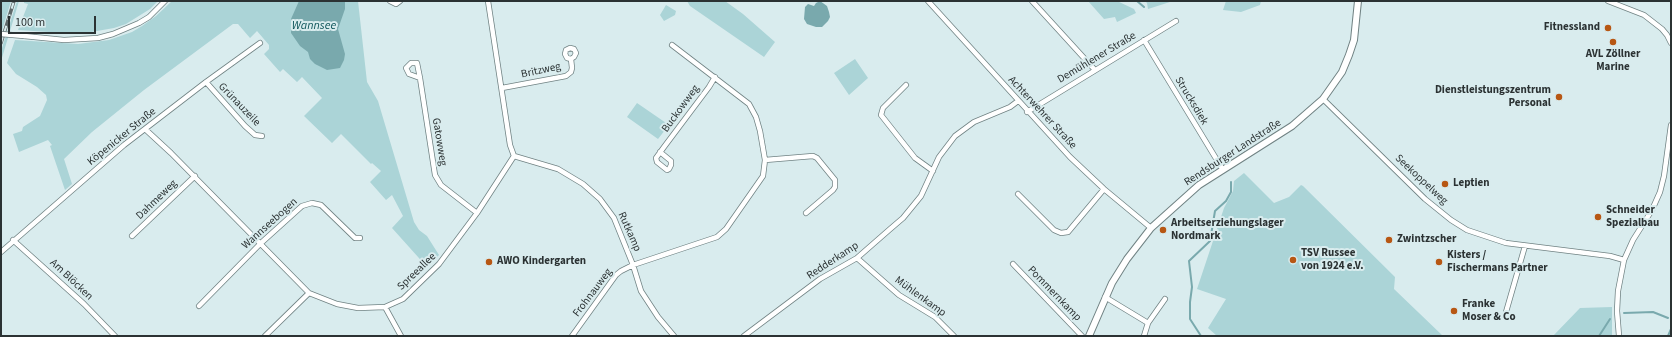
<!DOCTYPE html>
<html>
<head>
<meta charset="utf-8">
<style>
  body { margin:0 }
  #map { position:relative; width:1672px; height:337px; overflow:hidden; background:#d9ecee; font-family:"Source Sans 3",sans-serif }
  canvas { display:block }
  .frame { position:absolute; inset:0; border:2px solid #2b3233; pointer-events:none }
  .scale { position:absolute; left:8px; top:16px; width:88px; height:18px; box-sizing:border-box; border:2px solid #2b3233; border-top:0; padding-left:5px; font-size:12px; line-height:14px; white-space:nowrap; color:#2b3233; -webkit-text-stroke:3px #d9ecee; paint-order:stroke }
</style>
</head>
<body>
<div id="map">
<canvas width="1672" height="337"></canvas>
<div class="frame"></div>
<div class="scale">100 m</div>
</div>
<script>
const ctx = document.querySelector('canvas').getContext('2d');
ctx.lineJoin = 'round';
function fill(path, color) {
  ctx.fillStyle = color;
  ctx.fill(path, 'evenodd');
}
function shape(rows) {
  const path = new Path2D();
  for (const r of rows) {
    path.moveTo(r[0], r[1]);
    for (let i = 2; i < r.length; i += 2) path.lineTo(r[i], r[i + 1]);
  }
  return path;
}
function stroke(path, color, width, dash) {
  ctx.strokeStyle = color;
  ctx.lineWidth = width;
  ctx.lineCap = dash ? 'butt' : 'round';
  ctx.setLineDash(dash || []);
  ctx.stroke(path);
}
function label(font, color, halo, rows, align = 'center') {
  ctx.font = font + ' "Source Sans 3",sans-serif';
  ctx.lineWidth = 4;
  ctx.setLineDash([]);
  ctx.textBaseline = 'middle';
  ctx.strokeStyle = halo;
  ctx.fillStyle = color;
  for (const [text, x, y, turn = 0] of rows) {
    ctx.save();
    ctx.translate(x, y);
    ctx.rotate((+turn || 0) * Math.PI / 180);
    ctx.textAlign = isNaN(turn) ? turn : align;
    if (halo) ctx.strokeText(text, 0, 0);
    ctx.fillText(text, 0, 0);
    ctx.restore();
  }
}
const green = shape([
  [1,1,11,1,1,34],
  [17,1,19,1,1,61,1,51],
  [24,1,158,1,150,9,126,24,114,28,80,34,18,30,28,4,24,3],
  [172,1,358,1,367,82,378,101,414,222,419,230,427,236,439,255,427,267,392,228,403,216,392,195,386,200,370,182,381,171,372,163,371,164,341,134,332,143,304,116,322,98,302,77,297,82,283,69,280,72,264,54,269,49,269,45,257,31,250,38,238,24,233,24,144,90,92,132,64,159,72,184,65,190,50,146,52,145,48,140,19,152,13,134,22,131,23,127,40,116,47,100,46,95,37,87,16,74,7,63,15,40,78,44,109,40,132,32,142,26,156,16],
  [687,1,725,1,743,14,775,42,764,57,690,6],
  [1088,1,1117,1,1134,9,1136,13,1117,22,1115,17,1104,19],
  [1145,1,1170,1,1170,2,1148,9,1147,3],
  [1226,1,1261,1,1260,5,1241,12,1223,10],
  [666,5,676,11,675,15,664,21,660,15],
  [855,59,868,78,849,95,834,73],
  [637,103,669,125,658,139,627,117],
  [1244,173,1274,203,1289,197,1301,185,1303,186,1395,277,1394,289,1443,336,1217,336,1208,328,1226,299,1197,289,1224,208,1233,191,1234,181],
  [1612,307,1612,336,1553,336,1580,308]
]);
const water = shape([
  [299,1,345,1,345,9,338,29,345,54,344,60,340,68,327,70,315,64,310,59,308,52,300,46,291,33,291,19],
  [820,1,827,6,829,12,830,17,828,21,822,27,816,27,807,24,804,19,805,7,808,4,814,6,816,3]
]);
const stream = shape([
  [1137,1,1144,7],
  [1624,313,1653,312,1668,318],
  [1201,336,1190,319,1190,302,1192,287,1189,261,1210,241,1215,211,1226,201,1231,192,1231,182],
  [1599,336,1610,319],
  [1668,336,1671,329]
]);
const minor = shape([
  [390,1,396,4,400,1],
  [488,1,510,145,514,156],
  [928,1,1070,157,1104,189,1151,228],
  [1032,1,1095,70],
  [1608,1,1644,15,1662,29,1667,35,1671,43],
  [24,36,64,40,98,38,113,34,139,23,149,17,165,1],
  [1144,40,1223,170],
  [420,78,409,74,406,68,411,63,417,63,420,78,435,175,441,185,477,213],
  [206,82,245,126,255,135,262,136],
  [906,85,883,108,881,115,915,158,933,171],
  [502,88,566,76,571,72,572,68,571,59,567,58,565,54,566,50,570,48,574,49,576,53,574,57,571,59],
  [1323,99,1425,199,1451,220,1467,230,1506,243,1610,256,1624,260],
  [1027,112,1176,21],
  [145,129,171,153,309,293,337,304,358,308,385,307,403,299,439,264,477,213,514,156],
  [660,152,671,161,671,165,669,169,667,170,657,162,656,158,664,147,709,87,715,77],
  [514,156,558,169,583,184,600,199,614,218,633,265,641,291,658,317,674,336],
  [765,160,813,156,817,158,835,180,835,187,833,190,806,213],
  [1018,194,1054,230,1061,233,1068,232,1104,189],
  [132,236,195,176],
  [13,240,84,304,115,336],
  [1,252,124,145,206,82,260,43],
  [857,258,899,295,935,317,954,336],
  [1013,264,1082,336],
  [1105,297,1148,323],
  [199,306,261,243,302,206,312,203,321,205,355,238,360,238],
  [385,307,401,336],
  [1506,312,1525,246],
  [265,336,309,293],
  [572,336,616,275,621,271,633,265,717,237,726,229,763,176,765,160,760,131,756,117,749,104,672,45],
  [744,336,820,279,857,258,889,230,903,218,921,196,939,157,955,136,974,122,1010,107,1018,101],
  [1144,336,1148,323,1165,299],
  [1619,336,1617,311,1618,291,1624,260,1633,240,1652,210,1660,192,1664,176,1671,125]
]);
const tertiary = shape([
  [1089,336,1112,283,1127,259,1151,228,1199,185,1292,126,1323,99,1342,72,1349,55,1354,40,1358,1]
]);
const rail = shape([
  [1,43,14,1]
]);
const minorBridge = shape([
  [1,34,24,36]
]);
const markers = [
  [1608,28,4,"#b75713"],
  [1613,42,4,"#b75713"],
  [1559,97,4,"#b75713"],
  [1445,184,4,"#b75713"],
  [1598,217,4,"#b75713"],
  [1163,230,4,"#b75713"],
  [1389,240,4,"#b75713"],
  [1293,260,4,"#b75713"],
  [489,262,4,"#b75713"],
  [1439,262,4,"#b75713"],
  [1454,311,4,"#b75713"]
];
const poiNames = [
  ["Fitnessland",1600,28,"right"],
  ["AVL Zöllner",1613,55,"center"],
  ["Marine",1613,68,"center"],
  ["Dienstleistungszentrum",1551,91,"right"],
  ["Personal",1551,104,"right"],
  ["Leptien",1453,184],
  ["Schneider",1606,211],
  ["Spezialbau",1606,224],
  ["Arbeitserziehungslager",1171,224],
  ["Nordmark",1171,237],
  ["Zwintzscher",1397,240],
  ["TSV Russee",1301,254],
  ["von 1924 e.V.",1301,267],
  ["Kisters /",1447,256],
  ["Fischermans Partner",1447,269],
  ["AWO Kindergarten",497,262],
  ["Franke",1462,305],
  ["Moser & Co",1462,318]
];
const streetNames = [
  ["Demühlener Straße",1097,58,-31],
  ["Britzweg",541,71,-12],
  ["Strucksdiek",1191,101,59],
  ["Grünauzeile",239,105,46],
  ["Buckowweg",681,109,-54],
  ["Achterwehrer Straße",1042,113,47],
  ["Köpenicker Straße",122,137,-39],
  ["Gatowweg",439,142,81],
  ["Rendsburger Landstraße",1233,153,-33],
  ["Seekoppelweg",1421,180,43],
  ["Dahmeweg",157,200,-44],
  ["Wannseebogen",270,224,-42],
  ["Rutkamp",629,232,66],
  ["Redderkamp",833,261,-33],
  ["Spreeallee",417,272,-44],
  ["Am Blöcken",71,280,43],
  ["Frohnauweg",593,293,-53],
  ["Pommernkamp",1054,294,46],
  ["Mühlenkamp",920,297,36]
];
const waterNames = [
  ["Wannsee",314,26]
];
fill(green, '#abd4d7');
fill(water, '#79a9ad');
stroke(stream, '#79a9ad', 2);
stroke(minor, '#708283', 6);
stroke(tertiary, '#708283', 8);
stroke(minor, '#fff', 4.5);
stroke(tertiary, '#fff', 6);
stroke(rail, '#5f696a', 3.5);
stroke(rail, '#d9ecee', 2, [6]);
stroke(minorBridge, '#708283', 6, []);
stroke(minorBridge, '#fff', 4.5);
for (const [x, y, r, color] of markers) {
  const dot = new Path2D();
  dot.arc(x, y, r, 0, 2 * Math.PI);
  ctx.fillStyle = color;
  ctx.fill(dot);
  stroke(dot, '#d9ecee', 1.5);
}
label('bold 11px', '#2b3233', '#d9ecee', poiNames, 'left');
label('11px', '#2b3233', '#d9ecee', streetNames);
label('italic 12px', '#0e555a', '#d9ecee', waterNames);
</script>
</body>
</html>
